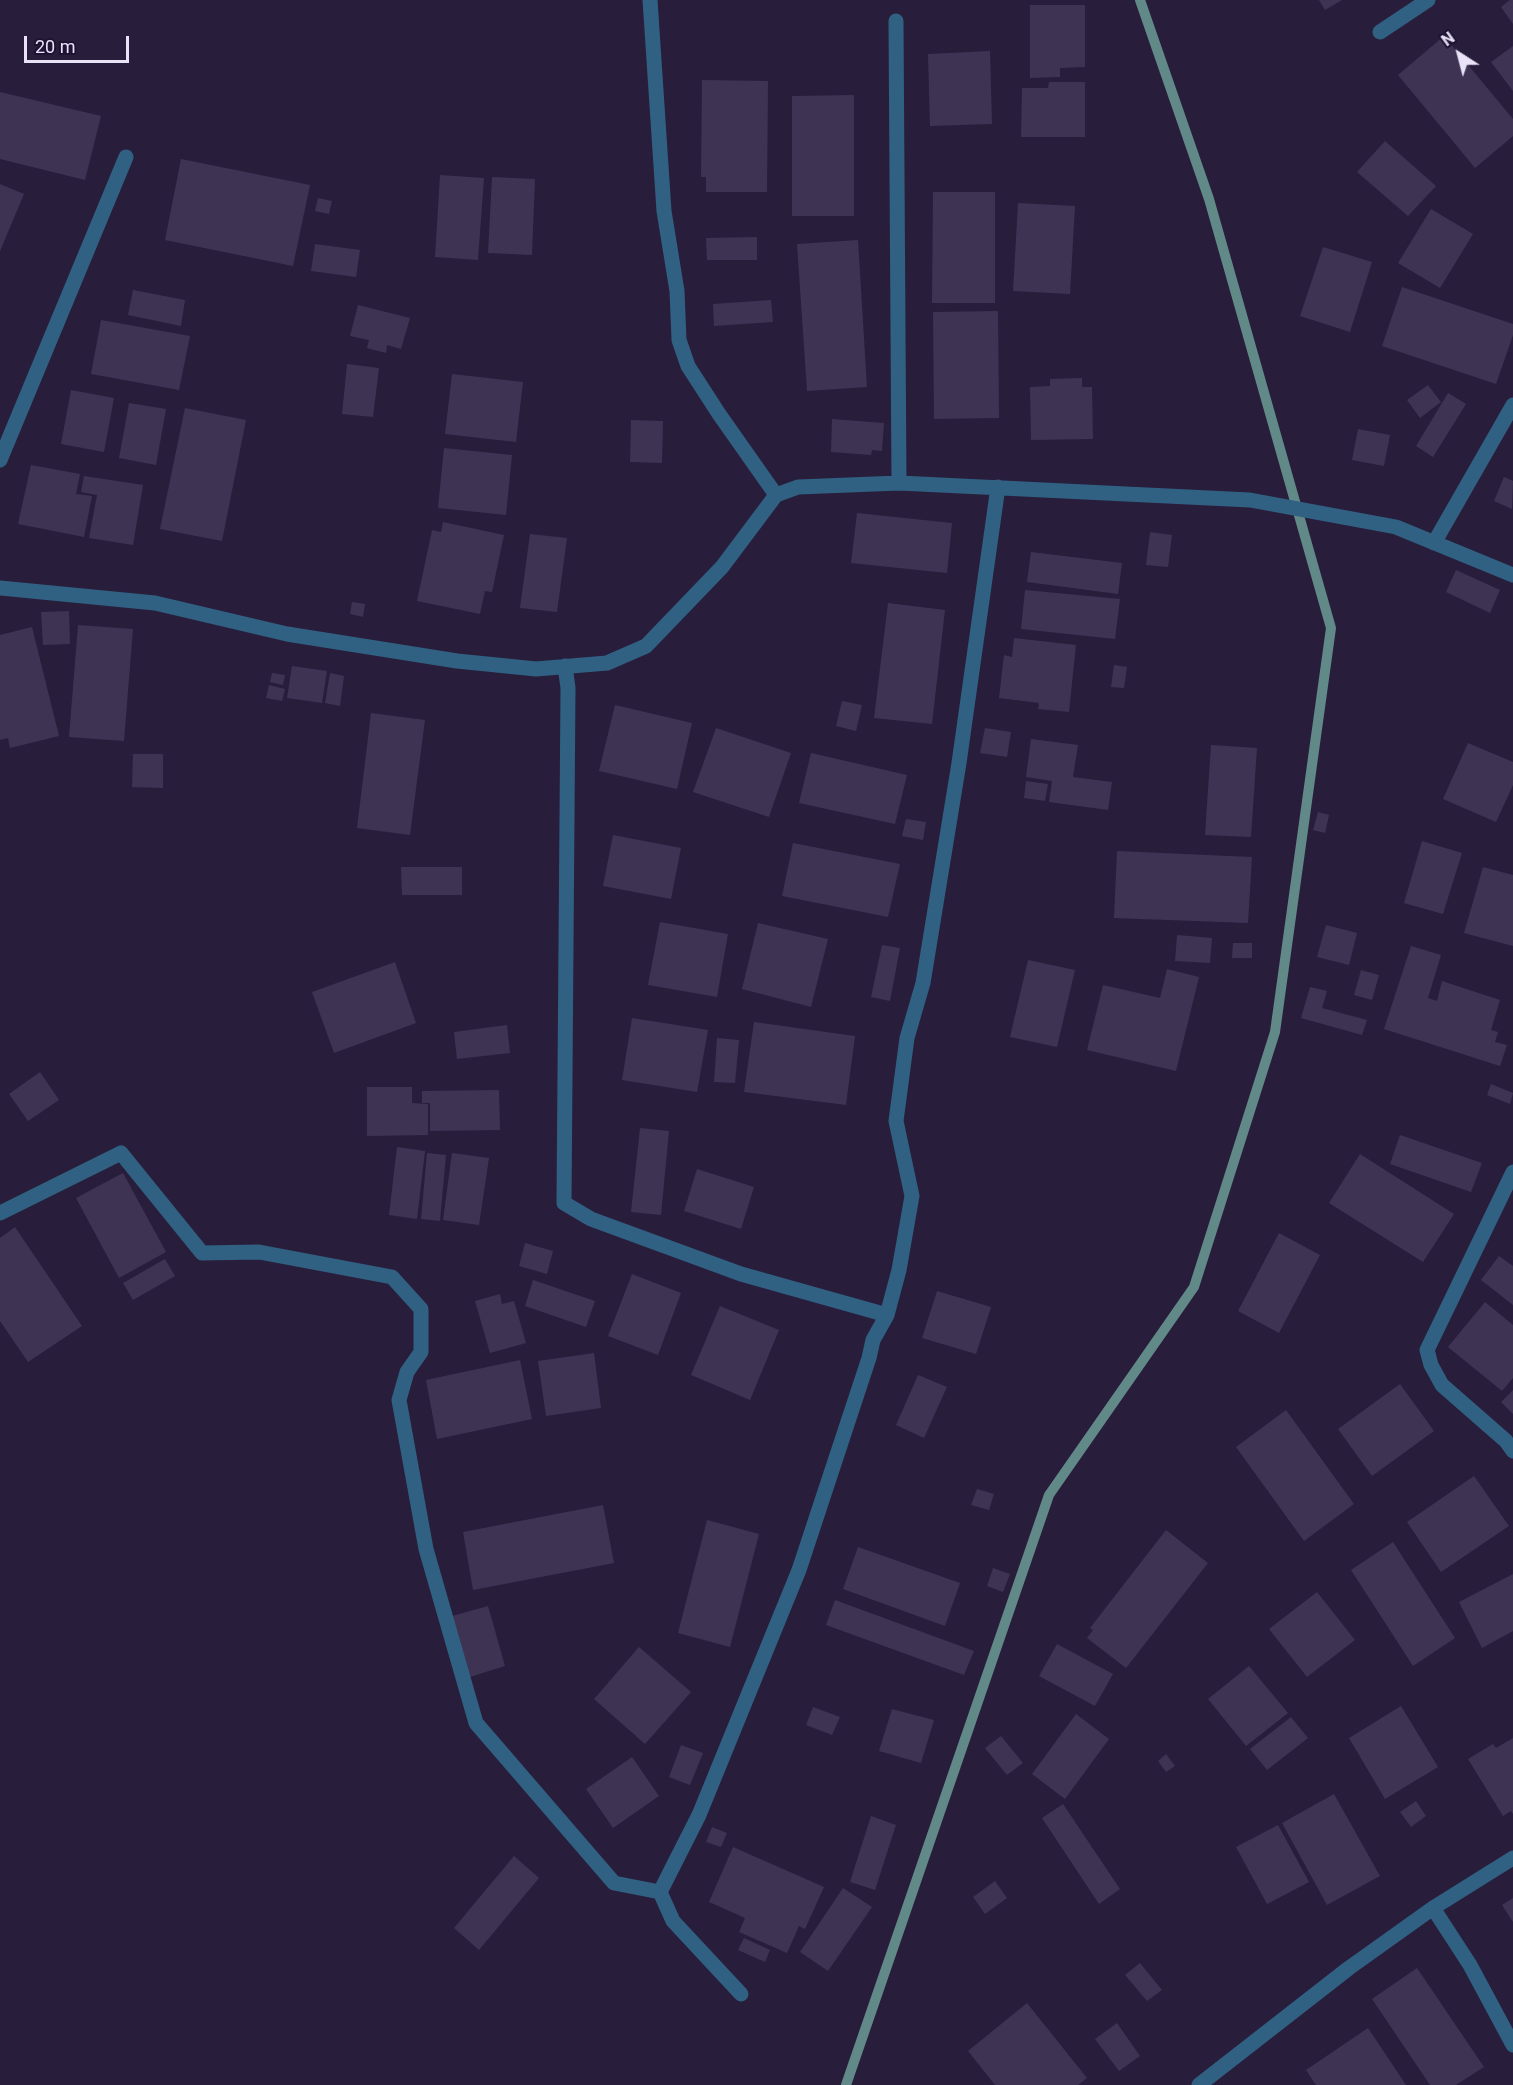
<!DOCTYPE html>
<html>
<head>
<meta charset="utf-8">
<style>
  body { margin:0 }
  #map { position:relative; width:1513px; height:2085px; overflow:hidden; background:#291d3c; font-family:Roboto,sans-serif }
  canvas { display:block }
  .north { position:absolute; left:1429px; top:24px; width:60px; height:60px; -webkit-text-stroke:4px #1f1332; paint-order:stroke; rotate:324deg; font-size:16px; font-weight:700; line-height:24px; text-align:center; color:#e9e3f8 }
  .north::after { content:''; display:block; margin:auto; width:21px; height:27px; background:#e9e3f8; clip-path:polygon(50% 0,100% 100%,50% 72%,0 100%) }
  .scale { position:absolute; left:24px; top:36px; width:105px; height:27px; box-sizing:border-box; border:3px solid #e9e3f8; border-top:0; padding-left:8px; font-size:18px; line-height:21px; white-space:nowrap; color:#e9e3f8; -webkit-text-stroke:4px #1f1332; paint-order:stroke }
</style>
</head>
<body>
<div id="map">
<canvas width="1513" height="2085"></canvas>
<div class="north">N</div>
<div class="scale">20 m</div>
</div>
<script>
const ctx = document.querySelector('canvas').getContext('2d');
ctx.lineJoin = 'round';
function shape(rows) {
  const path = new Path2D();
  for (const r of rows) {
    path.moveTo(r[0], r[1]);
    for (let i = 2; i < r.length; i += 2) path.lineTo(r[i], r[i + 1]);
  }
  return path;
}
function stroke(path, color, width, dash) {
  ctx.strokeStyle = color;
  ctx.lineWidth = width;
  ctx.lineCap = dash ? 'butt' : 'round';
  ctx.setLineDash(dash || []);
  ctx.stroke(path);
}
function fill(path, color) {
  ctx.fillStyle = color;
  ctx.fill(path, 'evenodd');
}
const stream = shape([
  [846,2085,1049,1495,1194,1287,1275,1032,1331,628,1209,199,1140,0]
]);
const building = shape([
  [1319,0,1342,0,1325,10],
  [1510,0,1513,0,1513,24,1501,7],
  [1030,5,1085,5,1085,67,1060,68,1060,77,1030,78],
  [1444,36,1513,119,1513,136,1475,168,1398,75],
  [1513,46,1513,91,1491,62],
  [990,51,992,124,930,126,928,54],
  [702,80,768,81,767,192,706,192,706,177,701,177],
  [1049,82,1085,82,1085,137,1021,137,1022,88,1048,88],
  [0,92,101,116,85,180,0,159],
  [854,95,854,216,792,216,792,96],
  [1385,141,1436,186,1408,216,1357,172],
  [181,159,310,185,293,266,165,240],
  [440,175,484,178,478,260,435,257],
  [492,177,535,179,532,255,488,253],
  [0,184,24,194,0,251],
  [933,192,995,192,995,303,932,303],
  [318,198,332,201,329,214,315,211],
  [1018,203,1075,206,1070,294,1013,291],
  [1431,209,1473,234,1440,288,1398,263],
  [757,237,757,260,707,260,706,238],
  [858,240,867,387,807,391,797,244],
  [315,244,360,250,356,277,311,271],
  [1323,247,1372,262,1350,332,1300,316],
  [1402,287,1513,324,1513,335,1496,384,1382,346],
  [133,290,185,300,181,326,128,315],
  [771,300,773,322,714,326,713,304],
  [358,305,410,318,401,349,387,345,386,353,367,348,369,340,350,336],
  [998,311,999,418,934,419,933,312],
  [101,320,190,336,179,390,91,374],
  [347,364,379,368,373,417,342,414],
  [452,374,523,382,516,442,445,434],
  [1082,378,1082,387,1092,387,1093,439,1031,440,1030,387,1050,386,1050,379],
  [1428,385,1441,402,1420,418,1407,400],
  [71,390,114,398,104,452,61,444],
  [1448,393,1466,404,1433,457,1416,446],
  [129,403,166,409,156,465,119,458],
  [185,408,246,420,222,541,160,529],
  [832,419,884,423,882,451,872,450,871,455,831,452],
  [631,420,663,421,662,463,630,462],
  [1358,429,1390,435,1384,466,1352,460],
  [444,448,512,455,506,515,438,508],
  [31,465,80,474,76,494,92,496,84,537,18,524],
  [84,476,143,485,133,545,89,538,97,495,81,492],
  [1504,477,1513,481,1512,509,1494,501],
  [857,513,952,523,947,573,851,563],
  [443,522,504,535,492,592,485,591,480,614,417,601,432,530,441,532],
  [1150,532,1172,535,1168,567,1146,565],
  [530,534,567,538,557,612,520,608],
  [1031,552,1122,563,1118,594,1027,582],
  [1456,570,1500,590,1490,613,1446,592],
  [1025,590,1120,599,1115,639,1021,629],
  [352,602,365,604,363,617,350,614],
  [888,603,945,610,932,724,874,718],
  [69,611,70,644,43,645,41,612],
  [78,625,133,629,124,741,69,737],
  [32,627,59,736,10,748,8,738,0,740,0,635],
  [1014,638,1076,645,1069,712,1038,709,1039,703,999,698,1004,655,1012,657],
  [1114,665,1127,667,1124,688,1111,687],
  [292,666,327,671,322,703,287,698],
  [272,673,285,675,283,685,270,682],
  [330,673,344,676,340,706,325,703],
  [269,685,285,689,282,701,266,698],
  [842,701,862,705,856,731,836,726],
  [615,705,692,723,677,789,599,771],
  [371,713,425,720,410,835,357,828],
  [716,728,791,753,769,817,693,792],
  [985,728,1011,732,1007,757,980,753],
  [1031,739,1078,745,1073,777,1112,782,1108,810,1049,802,1052,781,1026,777],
  [1468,743,1513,762,1513,785,1496,822,1443,799],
  [1211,745,1257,748,1251,837,1205,835],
  [811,753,907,775,895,824,799,803],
  [133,754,163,754,163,788,132,787],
  [1026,781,1048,784,1045,801,1024,798],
  [1318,812,1329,815,1325,833,1313,830],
  [906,819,926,822,923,840,902,836],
  [613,835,681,848,671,899,603,886],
  [1422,841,1462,853,1443,914,1404,903],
  [793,843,900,864,888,917,782,896],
  [1117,851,1252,857,1248,923,1114,918],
  [401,867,462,867,462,895,402,895],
  [1483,867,1513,875,1513,946,1464,933],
  [660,922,728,934,717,997,648,985],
  [758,923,828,939,811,1007,742,989],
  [1326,925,1357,933,1349,965,1317,957],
  [1177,935,1212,938,1210,963,1175,961],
  [1233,943,1252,943,1252,958,1232,958],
  [882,945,900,948,890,1001,871,997],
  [1411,946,1441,955,1428,998,1437,1001,1442,981,1500,1000,1491,1030,1498,1032,1495,1042,1507,1045,1500,1066,1384,1029],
  [1028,960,1075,970,1057,1047,1010,1037],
  [395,962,416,1023,334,1053,312,992],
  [1167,969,1199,977,1176,1071,1087,1050,1103,985,1160,998],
  [1361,970,1379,975,1372,1000,1354,995],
  [1310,987,1327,991,1322,1008,1367,1020,1362,1035,1301,1018],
  [632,1018,708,1030,697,1092,622,1080],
  [754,1022,855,1036,846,1105,744,1092],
  [507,1025,510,1053,457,1059,454,1032],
  [717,1038,739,1040,735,1083,714,1082],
  [40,1072,59,1100,28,1121,9,1094],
  [1491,1084,1513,1093,1510,1104,1487,1095],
  [367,1087,412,1087,412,1103,428,1104,428,1135,367,1136],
  [499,1090,500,1130,430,1131,430,1103,422,1103,422,1091],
  [640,1128,669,1131,661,1215,631,1212],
  [1400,1135,1482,1163,1471,1192,1390,1164],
  [397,1147,425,1151,417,1219,389,1215],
  [427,1153,446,1155,440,1221,421,1219],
  [452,1153,489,1158,479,1225,443,1220],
  [1360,1154,1454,1214,1423,1262,1329,1203],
  [697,1169,754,1187,741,1229,684,1211],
  [123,1173,166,1252,119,1278,76,1198],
  [15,1227,82,1326,28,1362,0,1321,0,1238],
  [1279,1233,1320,1255,1279,1333,1238,1311],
  [525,1243,553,1251,547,1274,519,1266],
  [1499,1256,1513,1266,1513,1305,1481,1280],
  [165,1259,175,1276,133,1300,123,1283],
  [632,1274,681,1293,658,1355,608,1336],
  [533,1280,595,1301,586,1327,525,1306],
  [937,1291,991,1307,976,1354,922,1338],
  [500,1294,502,1304,514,1301,526,1343,490,1353,475,1301],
  [1485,1302,1513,1325,1513,1378,1502,1391,1448,1347],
  [720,1306,779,1330,750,1400,691,1375],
  [594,1353,601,1408,546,1416,538,1361],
  [520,1360,532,1419,437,1439,426,1380],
  [918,1375,947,1387,924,1438,896,1425],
  [1400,1384,1434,1431,1372,1476,1338,1429],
  [1513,1390,1513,1414,1501,1402],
  [1286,1410,1354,1504,1304,1541,1236,1447],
  [1474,1476,1509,1526,1441,1572,1407,1522],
  [977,1489,994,1494,989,1510,971,1505],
  [603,1505,614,1563,473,1590,463,1532],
  [707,1520,759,1534,730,1647,678,1633],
  [1166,1530,1208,1563,1126,1668,1087,1638,1093,1630,1090,1628],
  [1393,1542,1455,1638,1413,1666,1351,1570],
  [858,1547,960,1583,945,1626,843,1589],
  [993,1568,1010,1574,1003,1592,987,1586],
  [1513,1574,1513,1631,1482,1648,1459,1602],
  [1317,1592,1355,1640,1307,1677,1269,1629],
  [835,1600,974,1651,964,1675,826,1625],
  [488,1606,505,1666,470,1677,452,1616],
  [1057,1644,1113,1674,1095,1706,1039,1676],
  [639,1647,691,1692,645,1744,594,1699],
  [1249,1666,1288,1713,1246,1746,1208,1699],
  [1401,1706,1438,1767,1385,1799,1349,1738],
  [813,1707,840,1717,832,1735,806,1725],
  [892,1709,934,1720,921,1763,879,1751],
  [1076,1714,1109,1739,1065,1799,1032,1774],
  [1291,1717,1308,1738,1267,1770,1250,1749],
  [1001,1736,1023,1763,1007,1775,985,1748],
  [1513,1738,1513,1814,1511,1811,1503,1816,1468,1759,1493,1744,1496,1748],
  [681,1745,703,1753,690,1785,669,1777],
  [1166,1754,1175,1766,1166,1772,1158,1761],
  [632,1757,659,1796,613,1828,586,1789],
  [1334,1794,1380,1876,1327,1905,1282,1823],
  [1416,1801,1426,1816,1411,1827,1400,1812],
  [1063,1804,1120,1889,1099,1904,1042,1818],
  [871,1816,896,1825,875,1890,850,1882],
  [1278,1825,1309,1882,1267,1904,1236,1847],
  [712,1827,727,1833,721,1847,706,1842],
  [733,1847,824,1887,805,1929,799,1926,787,1953,739,1932,745,1918,709,1902],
  [514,1856,539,1878,479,1950,454,1928],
  [995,1881,1007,1898,985,1914,973,1897],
  [843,1888,872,1907,828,1971,800,1952],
  [1513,1898,1513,1922,1502,1905],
  [744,1938,770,1950,765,1962,738,1950],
  [1140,1963,1162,1990,1147,2001,1125,1975],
  [1417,1968,1484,2067,1456,2085,1430,2085,1372,1999],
  [1027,2003,1087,2078,1078,2085,995,2085,968,2051],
  [1117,2023,1140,2056,1119,2071,1095,2039],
  [1368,2028,1406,2085,1316,2085,1306,2070]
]);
const minor = shape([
  [650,0,664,211,677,291,679,340,688,366,719,414,776,495],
  [896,21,899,483],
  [1380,32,1428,0],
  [0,460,126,157],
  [1434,543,1513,405],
  [0,588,155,603,287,634,457,661,536,669,607,663,646,646,722,567,776,495,798,487,899,483,1250,500,1396,527,1513,575],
  [565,666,568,688,564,1203,591,1219,741,1274,887,1315],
  [1513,1172,1427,1350,1431,1365,1442,1385,1506,1441,1513,1451],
  [0,1213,121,1153,202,1253,259,1252,392,1277,421,1309,421,1352,407,1372,399,1400,426,1549,476,1723,614,1883,660,1892,673,1921,741,1994],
  [660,1892,699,1815,799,1570,869,1358,873,1340,887,1315,899,1270,912,1196,896,1121,907,1038,923,983,959,763,998,487],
  [1433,1908,1470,1965,1513,2045],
  [1199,2085,1349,1968,1433,1908,1513,1858]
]);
stroke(stream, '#618988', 10);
fill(building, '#3f3354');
stroke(minor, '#306182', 15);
</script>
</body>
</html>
